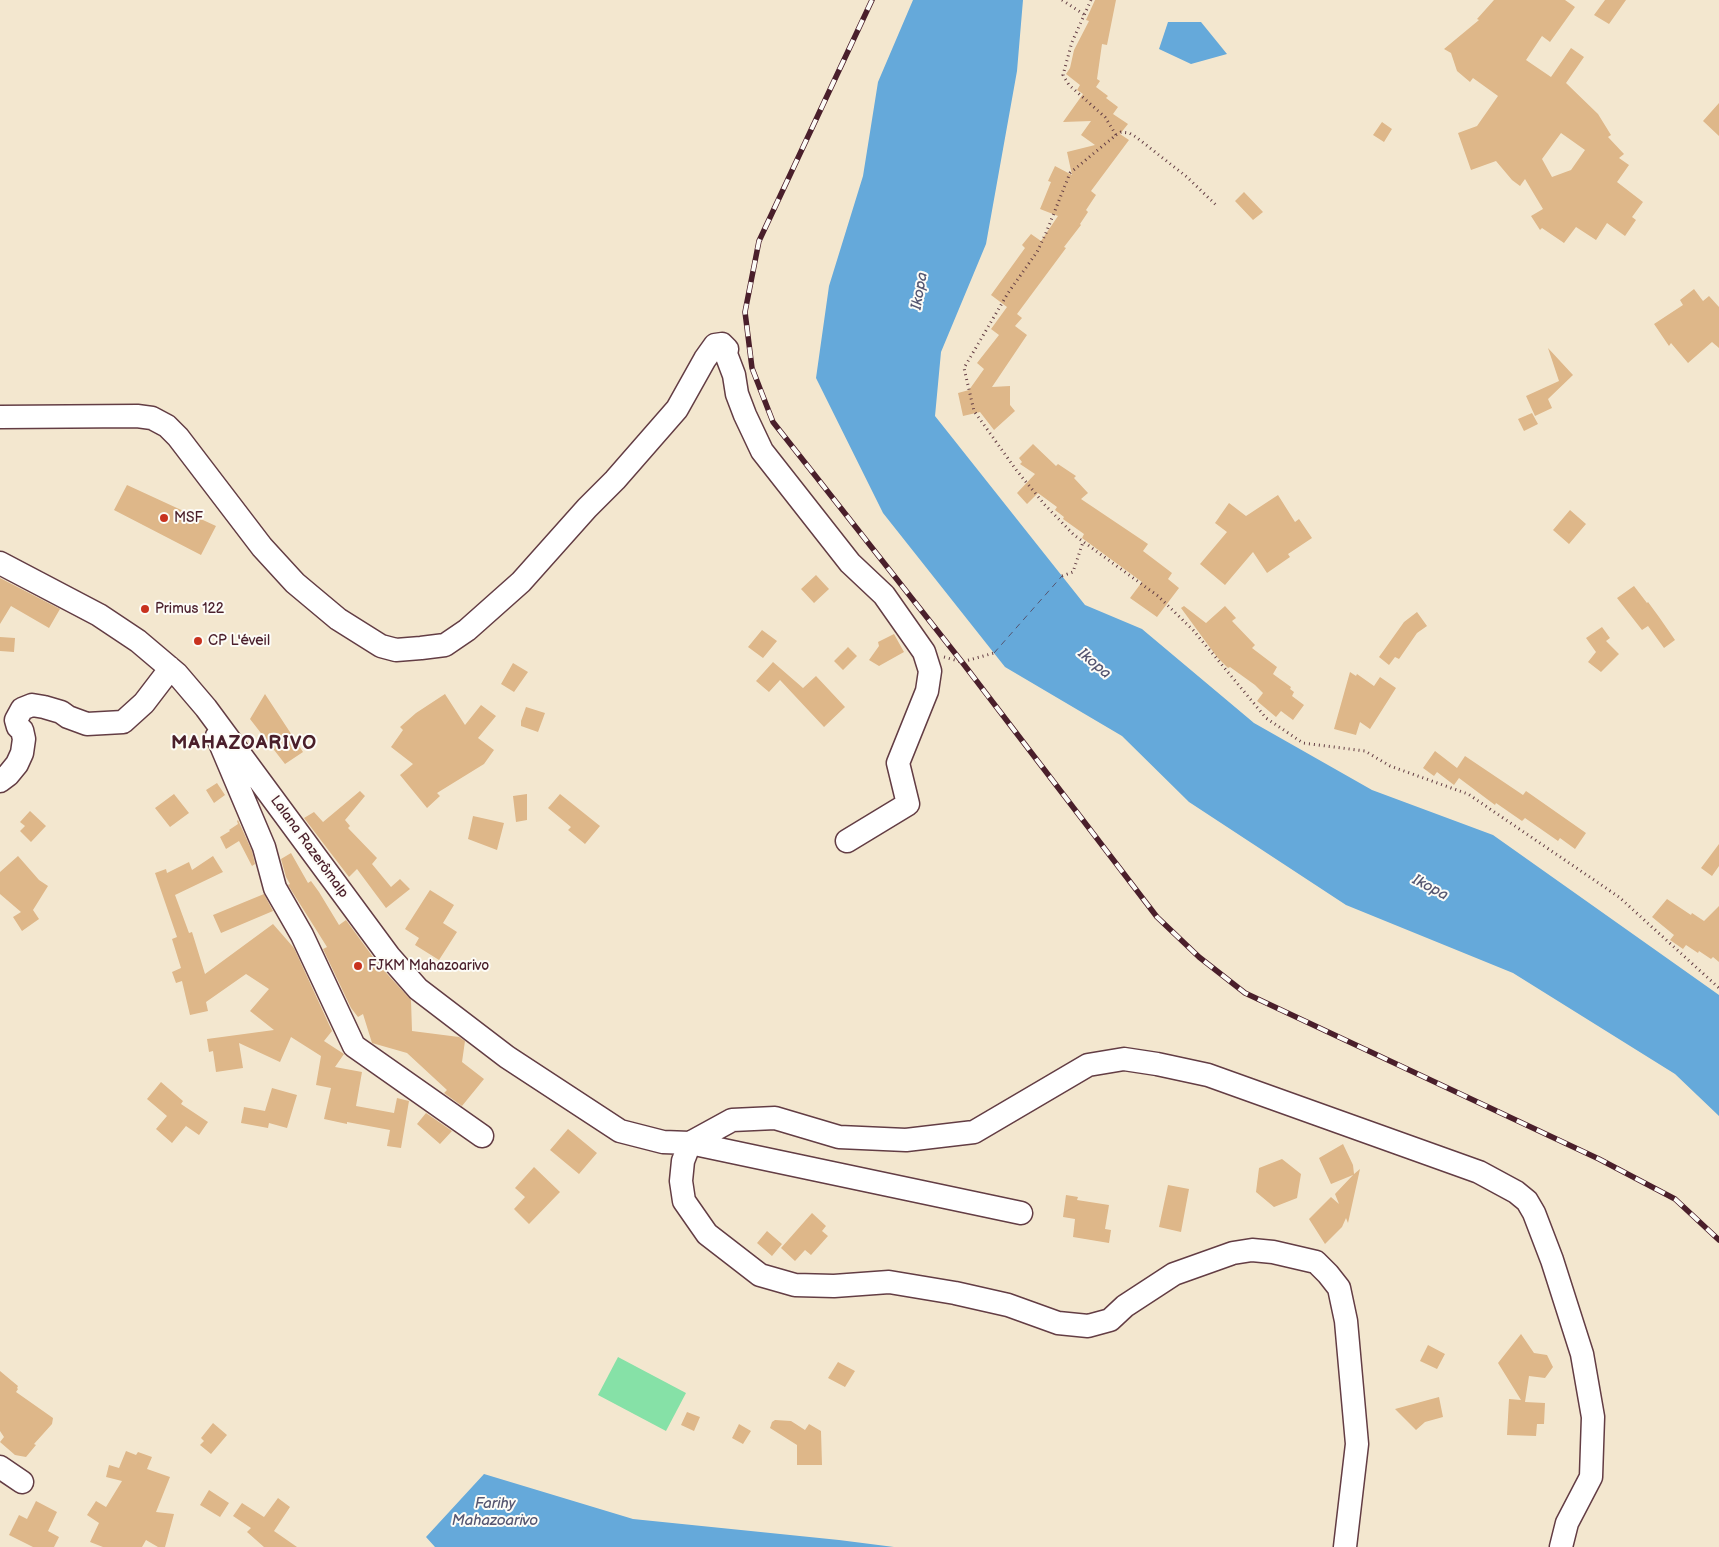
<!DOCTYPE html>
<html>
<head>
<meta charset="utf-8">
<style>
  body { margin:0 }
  canvas { display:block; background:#f3e7cf }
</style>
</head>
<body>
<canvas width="1719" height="1547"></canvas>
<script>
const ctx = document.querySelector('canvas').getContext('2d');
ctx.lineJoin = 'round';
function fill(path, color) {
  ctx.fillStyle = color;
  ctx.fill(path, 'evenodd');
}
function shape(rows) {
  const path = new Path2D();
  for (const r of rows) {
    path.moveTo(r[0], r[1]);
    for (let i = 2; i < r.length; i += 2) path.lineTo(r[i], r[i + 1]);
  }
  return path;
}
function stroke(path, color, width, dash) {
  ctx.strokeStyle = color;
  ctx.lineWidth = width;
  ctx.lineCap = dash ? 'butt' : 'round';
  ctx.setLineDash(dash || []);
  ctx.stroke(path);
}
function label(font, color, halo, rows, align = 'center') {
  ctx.font = font + ' "Balsamiq Sans",sans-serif';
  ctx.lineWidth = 4;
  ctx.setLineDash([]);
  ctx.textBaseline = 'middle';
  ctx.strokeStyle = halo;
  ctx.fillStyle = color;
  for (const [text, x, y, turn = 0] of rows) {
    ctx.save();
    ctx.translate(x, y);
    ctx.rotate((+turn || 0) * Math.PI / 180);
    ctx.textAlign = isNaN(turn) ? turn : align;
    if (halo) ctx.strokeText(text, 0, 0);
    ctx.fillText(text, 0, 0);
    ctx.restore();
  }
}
const green = shape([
  [618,1357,686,1393,666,1431,598,1395]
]);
const water = shape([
  [913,0,1023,0,1017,71,986,244,941,352,935,416,1085,605,1142,629,1254,723,1372,790,1493,835,1719,995,1719,1116,1675,1074,1513,973,1346,905,1189,802,1122,736,1005,667,883,513,816,378,829,286,863,176,878,82],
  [1168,22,1201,22,1227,54,1191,64,1159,49],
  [484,1474,633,1519,839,1540,894,1547,435,1547,426,1537]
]);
const ferry = shape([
  [994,653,1062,576]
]);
const building = shape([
  [1095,0,1116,0,1107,45,1102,44,1097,79,1100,81,1096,87,1108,96,1106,98,1118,107,1113,114,1128,124,1120,134,1129,140,1091,191,1096,195,1086,210,1088,212,1080,224,1081,225,1064,247,1066,248,1017,314,1022,318,1015,326,1027,335,992,387,1010,386,1010,405,1015,411,994,430,980,412,963,416,958,393,969,390,984,369,977,363,999,335,991,329,1007,307,991,295,1025,248,1022,245,1031,234,1041,241,1058,216,1040,209,1051,182,1048,181,1055,166,1072,175,1067,152,1095,145,1081,135,1091,121,1063,122,1083,94,1077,90,1080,85,1066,74,1070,68,1074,50,1089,21,1086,20],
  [1494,0,1565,0,1575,7,1550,42,1542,36,1526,60,1551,77,1571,48,1584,57,1566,83,1598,114,1611,135,1608,137,1624,154,1619,158,1629,165,1617,182,1643,202,1632,217,1636,220,1625,236,1607,223,1596,240,1576,227,1564,243,1542,228,1540,230,1531,216,1543,209,1525,179,1520,186,1512,180,1496,161,1471,170,1458,133,1477,126,1498,96,1473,78,1470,82,1457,71,1451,53,1444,49,1479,20,1477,19],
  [1561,133,1585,150,1571,170,1552,177,1542,159],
  [1605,0,1626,0,1609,24,1594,15],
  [1719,103,1719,136,1703,121],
  [1382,122,1392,129,1384,142,1373,135],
  [1244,192,1263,212,1253,220,1235,201],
  [1694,289,1703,301,1709,296,1719,307,1719,348,1712,342,1688,363,1671,343,1669,346,1654,324,1683,305,1680,300],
  [1548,348,1573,375,1548,399,1552,408,1535,416,1526,396,1559,381],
  [1532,413,1538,424,1524,431,1518,419],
  [1033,444,1056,466,1058,464,1076,476,1074,478,1088,493,1081,499,1148,544,1143,551,1172,573,1168,579,1179,588,1157,617,1130,598,1142,582,1082,538,1084,534,1063,519,1064,517,1055,510,1057,507,1038,493,1027,504,1017,493,1035,474,1020,464,1022,462,1019,458],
  [127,485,216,526,201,555,114,510],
  [1278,495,1295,522,1299,519,1312,538,1288,554,1290,557,1267,573,1253,552,1225,585,1200,564,1227,532,1215,523,1229,503,1246,516],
  [1570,510,1586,524,1569,544,1553,530],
  [816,575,829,589,814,603,801,589],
  [0,578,60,609,49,628,11,606,0,624],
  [1634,586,1647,603,1648,602,1659,617,1675,640,1664,648,1648,626,1642,630,1617,598],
  [1184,606,1206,623,1225,606,1236,618,1232,621,1255,645,1252,648,1277,667,1273,674,1291,687,1290,689,1294,692,1292,696,1304,705,1293,720,1281,711,1276,717,1257,701,1263,693,1255,685,1230,667,1228,668,1217,657,1181,608],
  [1417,612,1427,626,1417,633,1399,659,1395,657,1389,665,1379,657,1404,622],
  [1602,627,1610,638,1606,641,1619,654,1601,672,1588,662,1596,652,1586,638],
  [762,630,777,641,763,658,748,647],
  [894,634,904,652,879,666,869,660,879,646,878,642],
  [0,637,15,638,14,652,0,651],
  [848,647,857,656,843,670,834,661],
  [773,662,803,688,816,676,845,707,824,727,780,680,769,692,756,681],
  [513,663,528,672,514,692,501,684],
  [1350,672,1356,676,1357,674,1374,686,1380,677,1396,688,1370,729,1360,722,1356,735,1334,729],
  [265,694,303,752,285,764,250,719],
  [445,694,465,725,481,705,496,716,478,738,494,750,484,764,437,793,440,796,427,808,400,775,413,764,391,747,403,730,400,727,416,713],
  [526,707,545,713,538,732,521,726,521,721],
  [1435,751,1457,768,1465,756,1523,795,1526,791,1586,833,1575,849,1560,838,1558,841,1525,818,1522,821,1496,803,1495,805,1459,778,1454,785,1437,772,1434,776,1423,768],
  [217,783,225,795,214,803,206,790],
  [360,791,365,796,345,820,350,826,348,828,377,858,372,864,391,887,400,879,410,889,386,908,357,869,349,877,304,818,314,812,323,822],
  [174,794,189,813,170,827,155,808],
  [527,794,527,820,516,822,513,796],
  [560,794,600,826,585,844,568,830,571,827,548,808],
  [30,811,46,826,31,842,20,831,25,826,20,822],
  [473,816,504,823,497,850,468,839],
  [238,820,252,851,255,864,252,866,239,841,226,849,220,837,230,831,229,830,238,824,237,821],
  [1719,844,1719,866,1712,876,1701,868],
  [291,853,308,883,311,881,319,892,339,925,346,920,378,964,411,1000,412,1031,459,1037,465,1041,462,1062,484,1079,462,1106,444,1093,447,1090,407,1053,372,1043,363,1014,358,1017,351,1008,323,949,327,947,288,885,290,884,286,877,281,859],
  [18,856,39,880,48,886,33,910,39,919,22,931,13,917,21,912,0,894,0,872],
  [213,856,223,872,175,895,189,933,192,932,205,974,273,924,294,948,332,1031,324,1041,344,1054,335,1067,362,1072,356,1106,394,1113,397,1098,409,1101,401,1148,387,1146,390,1130,347,1122,347,1124,324,1119,331,1088,316,1085,321,1056,291,1037,280,1062,239,1043,243,1068,216,1072,213,1051,209,1052,207,1039,274,1030,250,1011,269,989,246,974,206,1002,208,1011,190,1015,182,981,176,983,172,972,181,968,172,939,177,937,155,873,166,869,167,873,189,862,192,870],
  [430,890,454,905,443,923,457,932,439,960,415,945,419,938,405,929],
  [264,894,273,911,221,933,213,915],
  [1667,899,1691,915,1692,913,1704,921,1719,906,1719,962,1713,957,1711,959,1699,951,1698,953,1686,945,1683,949,1670,940,1674,935,1652,917],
  [161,1082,183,1101,181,1104,208,1122,199,1135,186,1126,172,1143,156,1129,167,1116,147,1099],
  [272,1088,297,1095,287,1128,269,1123,268,1128,241,1123,244,1107,265,1111],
  [426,1113,452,1131,440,1144,417,1124],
  [568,1129,597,1153,579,1174,550,1150],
  [1343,1144,1353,1165,1354,1174,1360,1169,1348,1223,1346,1218,1342,1227,1325,1244,1309,1219,1331,1197,1339,1204,1335,1194,1353,1175,1331,1184,1319,1158],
  [1282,1159,1301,1174,1297,1198,1274,1207,1256,1192,1259,1168],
  [534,1167,560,1192,529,1224,514,1209,525,1197,515,1188],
  [1168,1185,1189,1189,1181,1232,1159,1227],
  [1066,1195,1078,1197,1077,1200,1109,1205,1105,1229,1111,1230,1109,1243,1073,1237,1075,1219,1063,1217],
  [812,1213,826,1226,822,1231,828,1236,811,1255,805,1250,795,1261,781,1248],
  [767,1231,782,1244,772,1256,757,1243],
  [1521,1334,1534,1353,1547,1355,1553,1367,1545,1378,1529,1376,1525,1402,1545,1403,1544,1424,1537,1424,1536,1436,1507,1435,1509,1399,1521,1400,1498,1363],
  [1428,1345,1445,1354,1437,1369,1420,1361],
  [838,1362,855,1371,845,1387,828,1378],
  [0,1371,18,1386,17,1388,18,1389,16,1392,53,1418,52,1424,34,1444,36,1445,26,1457,15,1455,0,1442,4,1437,0,1431],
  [1439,1397,1443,1417,1425,1422,1416,1430,1395,1409],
  [687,1412,700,1417,694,1431,681,1425],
  [775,1420,791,1421,805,1430,809,1424,821,1431,822,1465,797,1465,797,1445,770,1428,772,1422],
  [213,1423,227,1435,211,1454,200,1445,204,1441,201,1438],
  [739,1424,751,1431,743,1444,732,1438],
  [126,1451,136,1455,138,1452,152,1457,147,1469,170,1477,156,1512,174,1514,165,1547,158,1547,146,1540,142,1547,103,1547,90,1542,99,1523,87,1515,96,1501,106,1507,122,1481,106,1477,109,1465,119,1468],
  [209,1490,229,1503,220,1517,200,1505],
  [278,1498,290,1507,274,1531,297,1547,264,1547,247,1532,251,1528,233,1516,242,1503,264,1517],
  [36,1501,57,1512,48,1531,59,1537,54,1547,33,1547,9,1535,19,1515,27,1519]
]);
const path = shape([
  [1062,0,1085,15],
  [1091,0,1072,42,1063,75,1069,85,1105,117,1116,135,1070,173,1046,233,1037,252,1008,293,964,368,974,411,1017,471,1045,505,1074,535,1158,596,1193,630,1266,718,1303,743,1365,751,1390,766,1468,794,1619,897,1719,988],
  [1116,135,1121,132,1129,133,1136,137,1187,177,1217,206],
  [1062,576,1073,572,1083,542],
  [944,657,962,662,994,653]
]);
const minor = shape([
  [0,417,137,416,152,418,167,426,178,437,262,547,295,583,338,619,381,646,396,650,421,648,445,645,467,630,521,582,587,508,615,480,677,409,705,359,715,345,722,344,727,349,726,354,734,375,737,394,745,415,762,451,850,563,884,595,924,652,930,671,927,691,898,763,908,804,847,841],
  [0,563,99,615,138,641,177,674,206,708,389,956,418,989,507,1057,620,1131,663,1142,690,1143,732,1120,775,1118,839,1137,906,1140,974,1132,1088,1065,1124,1059,1157,1064,1208,1075,1479,1172,1516,1192,1527,1201,1534,1213,1552,1260,1582,1354,1593,1417,1591,1477,1567,1523,1561,1547],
  [217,736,264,847,275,888,302,935,354,1046,482,1136],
  [0,781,8,775,17,764,22,753,24,739,22,730,18,727,16,720,22,709,32,705,44,707,61,712,68,717,87,724,123,722,144,703,170,669,169,667],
  [1021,1213,690,1143,683,1161,681,1181,684,1201,707,1234,760,1275,795,1285,834,1286,889,1282,955,1293,1008,1305,1058,1323,1088,1326,1110,1320,1125,1306,1174,1274,1233,1253,1252,1250,1273,1252,1316,1262,1328,1274,1339,1288,1346,1321,1357,1444,1345,1547],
  [0,1467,22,1482]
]);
const rail = shape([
  [872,0,759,241,745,312,752,368,773,422,962,662,1157,917,1199,957,1245,993,1599,1159,1675,1199,1719,1240]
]);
const markers = [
  [164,518,5,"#c8321e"],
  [145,609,5,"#c8321e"],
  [198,641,5,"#c8321e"],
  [358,966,5,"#c8321e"]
];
const poiNames = [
  ["MSF",174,518],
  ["Primus 122",155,609],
  ["CP L'éveil",208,641],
  ["FJKM Mahazoarivo",368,966]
];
const streetNames = [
  ["Lalana Razerômalp",309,847,54]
];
const waterNames = [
  ["Ikopa",920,291,-80],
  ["Ikopa",1094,664,40],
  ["Ikopa",1430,888,28],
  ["Farihy",495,1504],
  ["Mahazoarivo",495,1521]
];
const districtNames = [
  ["MAHAZOARIVO",244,744]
];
fill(green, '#86e1a7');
fill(water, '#65a9da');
stroke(ferry, '#555671', 1, [6, 5]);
fill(building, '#deb789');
stroke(minor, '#633d44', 25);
stroke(path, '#633d44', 3, [1, 4]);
stroke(minor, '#fff', 22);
stroke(rail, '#4a1f2b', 5.5);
stroke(rail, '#fdfcf7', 4, [11]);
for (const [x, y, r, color] of markers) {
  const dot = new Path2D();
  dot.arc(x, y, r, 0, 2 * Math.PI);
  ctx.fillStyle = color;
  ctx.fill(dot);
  stroke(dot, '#fdfcf7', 2);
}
label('14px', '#4a1f2b', '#fdfcf7', poiNames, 'left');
label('14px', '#4a1f2b', '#fdfcf7', streetNames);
label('italic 15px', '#555671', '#fdfcf7', waterNames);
ctx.letterSpacing = '1px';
label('bold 19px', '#4a1f2b', '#fdfcf7', districtNames);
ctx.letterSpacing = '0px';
</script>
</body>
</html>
